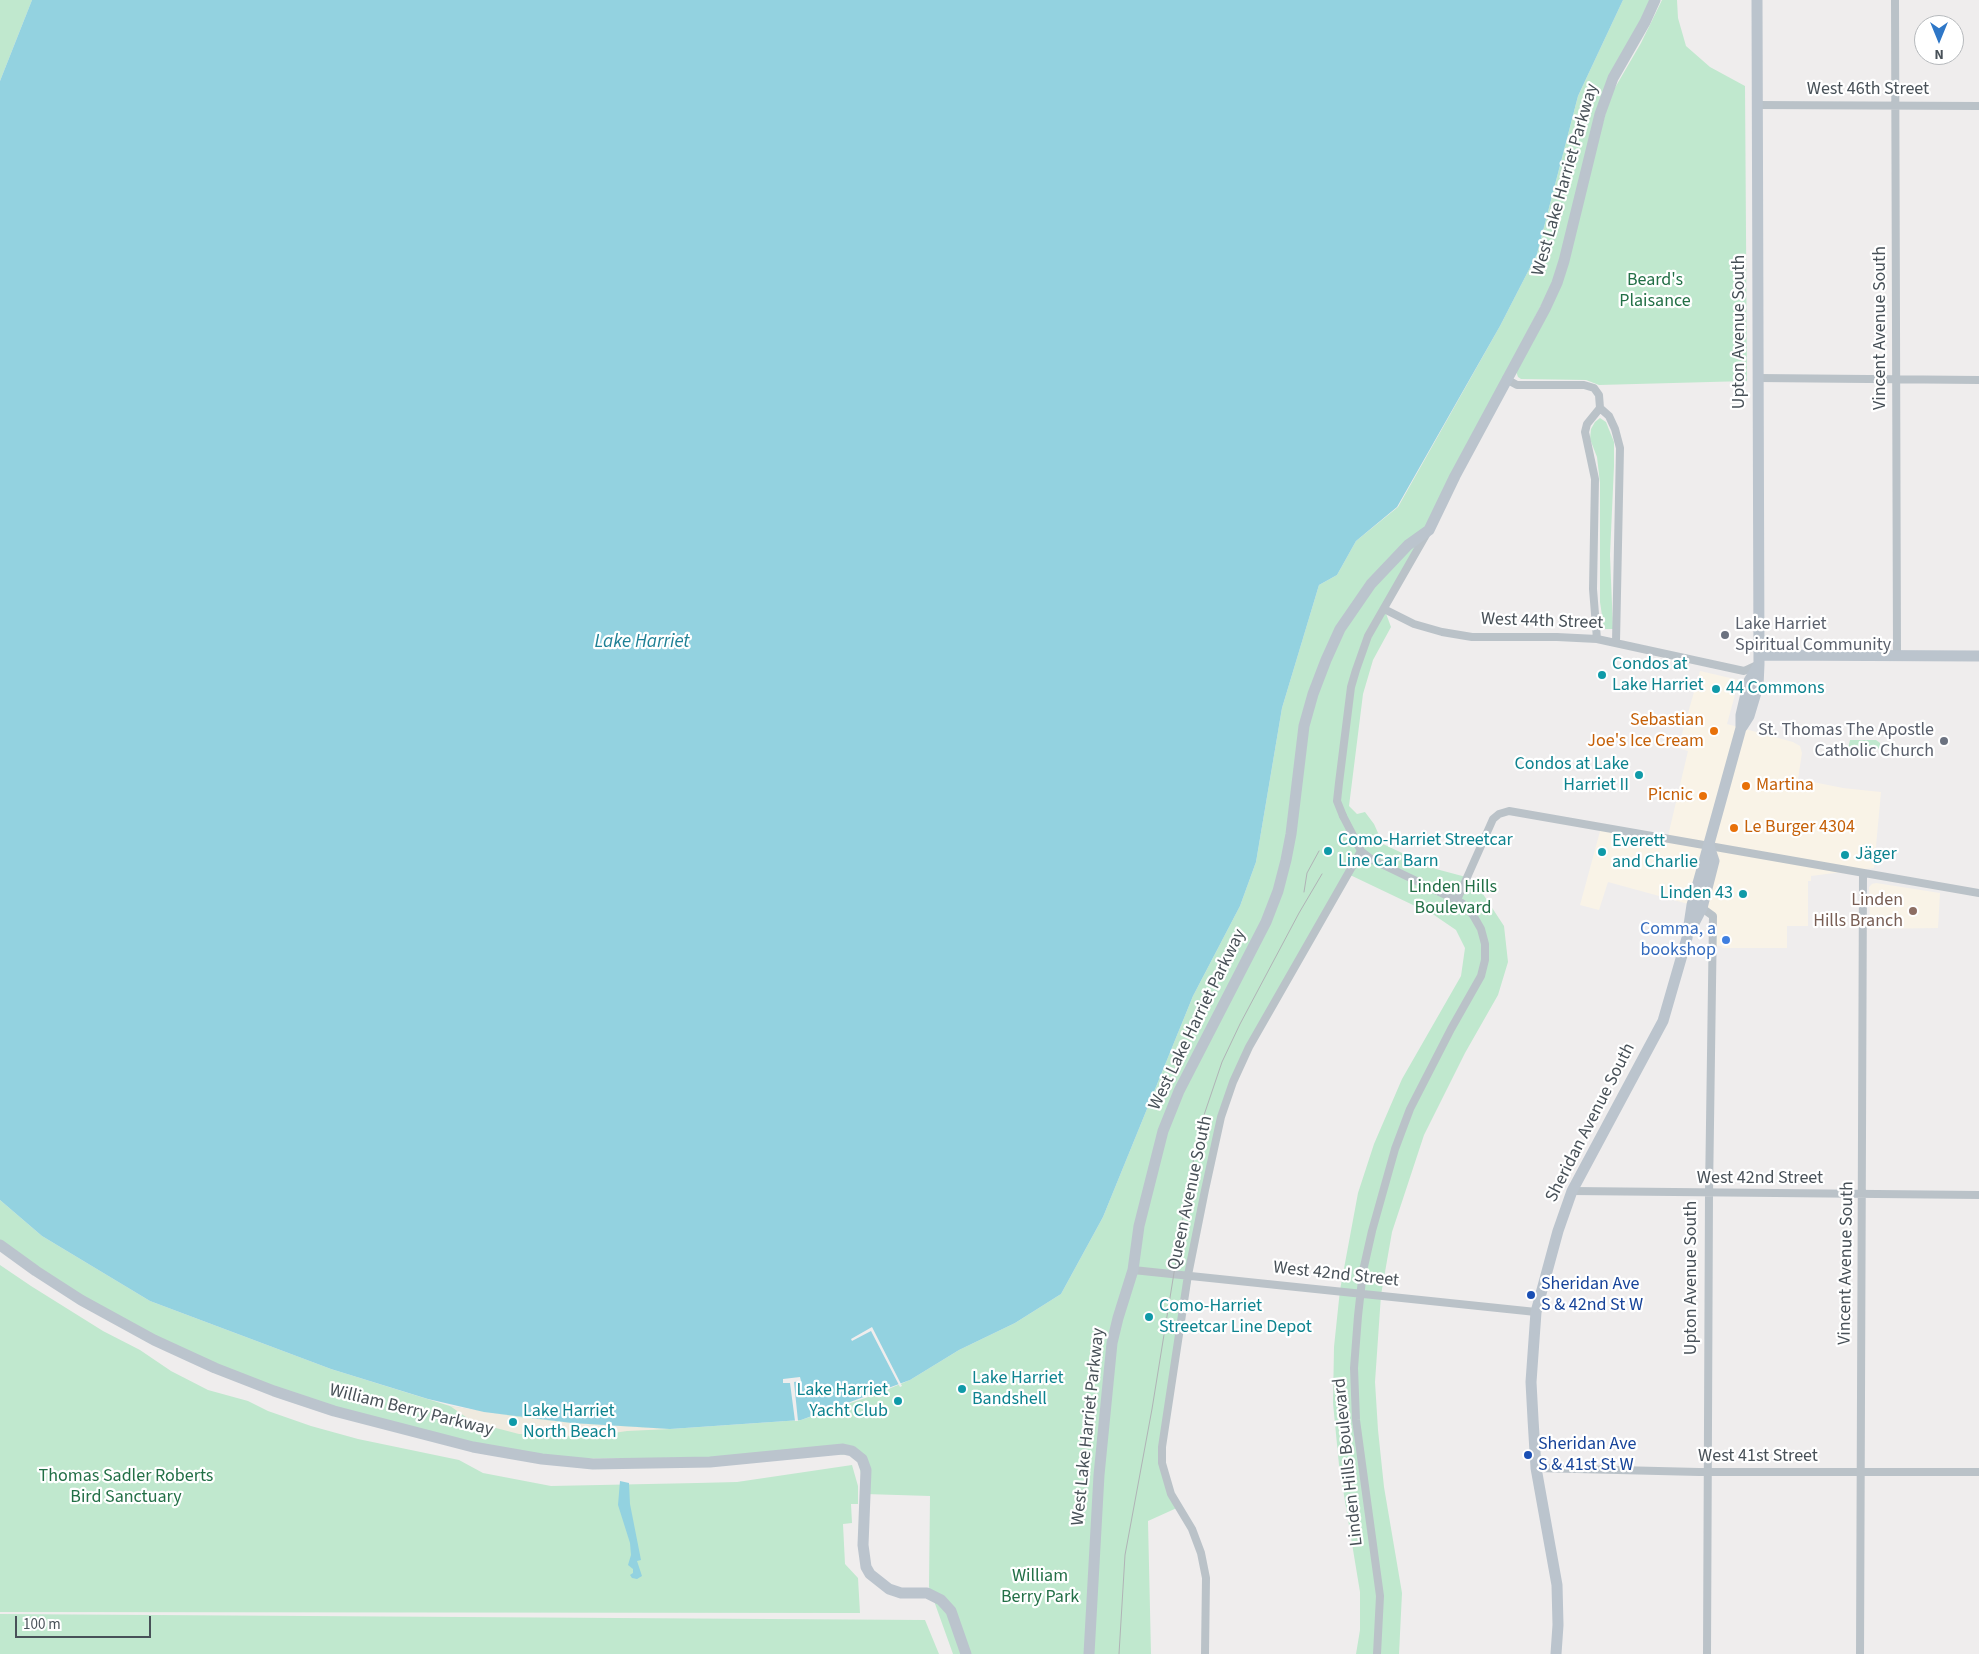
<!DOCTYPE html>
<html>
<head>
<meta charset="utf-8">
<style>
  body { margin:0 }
  #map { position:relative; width:1979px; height:1654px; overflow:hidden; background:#efeded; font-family:"Source Sans 3",sans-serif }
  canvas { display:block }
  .north { position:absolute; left:1914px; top:15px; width:50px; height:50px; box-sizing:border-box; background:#fff; border:1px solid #b6b9bc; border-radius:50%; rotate:180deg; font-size:14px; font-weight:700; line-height:20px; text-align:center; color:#485158 }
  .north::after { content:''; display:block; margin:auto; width:18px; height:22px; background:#2f77c7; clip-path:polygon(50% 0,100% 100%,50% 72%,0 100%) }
  .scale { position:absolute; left:15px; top:1616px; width:136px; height:22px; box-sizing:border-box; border:2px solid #485158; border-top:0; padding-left:6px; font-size:15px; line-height:18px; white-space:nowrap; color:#485158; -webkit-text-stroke:4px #fff; paint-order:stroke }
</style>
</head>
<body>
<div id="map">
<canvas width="1979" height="1654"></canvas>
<div class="north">N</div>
<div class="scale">100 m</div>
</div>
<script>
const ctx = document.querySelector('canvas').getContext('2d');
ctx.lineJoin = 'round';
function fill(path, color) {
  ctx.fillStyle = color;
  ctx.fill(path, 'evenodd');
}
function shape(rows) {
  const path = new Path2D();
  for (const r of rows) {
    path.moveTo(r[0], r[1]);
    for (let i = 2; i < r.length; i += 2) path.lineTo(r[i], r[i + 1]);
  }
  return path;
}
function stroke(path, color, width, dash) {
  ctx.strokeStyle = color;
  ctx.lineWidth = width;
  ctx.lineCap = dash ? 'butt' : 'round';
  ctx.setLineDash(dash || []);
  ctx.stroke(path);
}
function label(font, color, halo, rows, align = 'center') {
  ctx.font = font + ' "Source Sans 3",sans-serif';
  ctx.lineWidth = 4.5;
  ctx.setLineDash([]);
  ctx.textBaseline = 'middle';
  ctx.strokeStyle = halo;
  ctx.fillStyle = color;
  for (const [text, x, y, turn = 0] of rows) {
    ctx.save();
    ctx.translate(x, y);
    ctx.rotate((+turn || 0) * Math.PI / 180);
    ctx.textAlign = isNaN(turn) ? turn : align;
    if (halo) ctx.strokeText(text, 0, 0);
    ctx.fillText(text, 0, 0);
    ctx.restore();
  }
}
const commercial = shape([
  [1700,671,1739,680,1727,724,1793,742,1800,746,1802,753,1798,779,1843,788,1881,792,1874,868,1811,876,1811,881,1808,881,1808,926,1787,926,1787,948,1723,948,1721,946,1713,945,1713,916,1692,905,1608,882,1599,910,1580,905,1602,824,1668,836,1688,751,1678,748],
  [1876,883,1940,893,1938,928,1870,929,1869,887,1872,884]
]);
const green = shape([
  [0,0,32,0,0,81],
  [1623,0,1655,0,1618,69,1564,261,1384,608,1391,627,1373,660,1363,694,1349,806,1357,814,1365,812,1374,824,1383,844,1436,869,1466,877,1481,891,1504,926,1508,962,1498,995,1465,1053,1424,1135,1392,1232,1381,1295,1375,1382,1378,1430,1384,1487,1402,1593,1399,1654,1356,1654,1360,1630,1360,1592,1339,1465,1333,1403,1334,1347,1340,1290,1358,1193,1374,1144,1402,1079,1461,976,1465,948,1456,930,1434,915,1348,874,1233,1082,1205,1190,1162,1463,1179,1507,1148,1521,1151,1654,953,1654,929,1587,930,1496,865,1494,857,1454,769,1457,542,1459,334,1411,154,1340,0,1245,0,1200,42,1236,150,1301,331,1369,450,1406,484,1412,572,1423,670,1429,801,1420,874,1395,910,1380,959,1350,1015,1323,1061,1294,1103,1217,1193,996,1240,906,1256,862,1282,708,1319,585,1337,575,1356,541,1398,507,1500,326,1537,254,1578,96],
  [1662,0,1677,0,1678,18,1686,46,1710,67,1745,86,1747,381,1599,385,1586,380,1521,379,1518,377,1516,371,1548,310,1609,98,1641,43],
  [1600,418,1606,422,1614,442,1614,466,1610,555,1613,629,1604,629,1600,602,1600,483,1597,457,1590,439,1591,429,1595,422],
  [1850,740,1876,740,1880,743,1880,747,1877,750,1866,749,1865,751,1848,749],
  [0,1265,31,1286,103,1331,140,1350,171,1371,208,1390,248,1401,268,1411,311,1426,358,1439,459,1460,483,1473,551,1486,697,1483,737,1482,852,1465,858,1486,858,1504,851,1504,852,1523,843,1524,845,1564,858,1578,860,1613,0,1612],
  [0,1614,925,1620,939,1654,0,1654]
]);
const sand = shape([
  [450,1406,519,1417,572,1423,670,1429,627,1431,580,1438,564,1435,519,1434,473,1422]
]);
const water = shape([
  [32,0,1623,0,1578,96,1537,254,1500,326,1397,507,1356,541,1337,575,1319,585,1282,708,1256,862,1240,906,1193,996,1103,1217,1061,1294,1015,1323,959,1350,910,1380,801,1420,670,1429,572,1423,484,1412,428,1399,331,1369,150,1301,42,1236,0,1200,0,81],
  [620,1481,629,1483,630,1504,641,1560,637,1561,642,1576,637,1579,632,1578,630,1575,633,1573,633,1569,628,1565,631,1555,630,1543,618,1505]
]);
const pier = shape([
  [872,1327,902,1386,900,1387,871,1331,852,1341,851,1339],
  [800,1377,801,1381,794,1382,798,1421,795,1421,790,1383,783,1383,783,1379]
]);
const street = shape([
  [1895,0,1897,655],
  [1756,105,1979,106],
  [1758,378,1979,380],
  [1506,379,1517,385,1584,385,1594,388,1599,395,1600,408,1609,416,1615,429,1620,448,1616,642],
  [1384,609,1414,624,1442,632,1472,637,1557,637,1597,639,1744,671,1759,664],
  [1597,639,1593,589,1595,479,1585,432,1587,424,1600,408],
  [1343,816,1337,801,1339,783,1351,687,1356,670,1368,636,1427,533],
  [1357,843,1361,851,1371,859,1462,903,1473,915,1481,929,1485,944,1485,960,1481,976,1451,1029,1410,1109,1395,1149,1372,1231,1363,1271,1358,1316,1354,1368,1356,1420,1380,1596,1377,1654],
  [1457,900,1493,819,1499,814,1509,811,1979,893],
  [1702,908,1713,916,1709,1193,1707,1654],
  [1572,1191,1979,1195],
  [1133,1270,1536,1312],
  [1536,1468,1699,1472,1979,1472],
  [1205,1654,1206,1578,1201,1553,1192,1529,1171,1494,1162,1463,1162,1447,1188,1275,1205,1190,1221,1117,1233,1082,1249,1047,1361,851],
  [1860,1654,1863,873]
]);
const secondary = shape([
  [1759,655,1979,656],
  [1742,727,1749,716,1758,686,1759,664,1757,0],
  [1692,927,1702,908,1714,861,1709,846],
  [0,1245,36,1271,81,1300,154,1340,215,1368,274,1391,334,1411,473,1447,542,1459,593,1464,710,1462,843,1449,852,1451,862,1459,866,1470,863,1545,866,1567,870,1574,889,1589,901,1593,927,1593,941,1600,951,1611,966,1654],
  [1089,1654,1099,1475,1112,1343,1118,1318,1133,1270,1139,1226,1163,1131,1179,1091,1266,922,1278,891,1286,860,1291,834,1304,726,1313,694,1326,660,1340,629,1371,584,1408,545,1429,530,1455,476,1545,309,1557,283,1564,261,1600,114,1613,78,1645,22,1655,0],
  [1556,1654,1558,1625,1557,1585,1536,1468,1533,1419,1531,1382,1536,1312,1558,1231,1572,1191,1663,1021,1687,938,1692,905,1741,728,1741,715,1749,681,1759,664]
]);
const tram = shape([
  [1304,892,1307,873,1319,851],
  [1119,1654,1125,1555,1152,1409,1189,1180,1203,1118,1222,1062,1240,1024,1299,913,1322,874]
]);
const streetBridge = shape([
  [1343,816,1357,843]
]);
const markers = [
  [1725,635,5,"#6b7280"],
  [1602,675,5,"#0f9aa8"],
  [1716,689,5,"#0f9aa8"],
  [1714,731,5,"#e8710a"],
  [1944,741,5,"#6b7280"],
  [1639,775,5,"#0f9aa8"],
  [1746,786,5,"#e8710a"],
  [1703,796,5,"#e8710a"],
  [1734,828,5,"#e8710a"],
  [1328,851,5,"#0f9aa8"],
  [1602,852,5,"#0f9aa8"],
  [1845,855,5,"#0f9aa8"],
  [1743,894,5,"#0f9aa8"],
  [1913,911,5,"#8d6e63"],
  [1726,940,5,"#3f7fe0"],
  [1531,1295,5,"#1a4fb4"],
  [1149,1317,5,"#0f9aa8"],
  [962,1389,5,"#0f9aa8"],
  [898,1401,5,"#0f9aa8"],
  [513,1422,5,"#0f9aa8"],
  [1528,1455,5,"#1a4fb4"]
];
const streetNames = [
  ["West 46th Street",1868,90],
  ["West Lake Harriet Parkway",1566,180,-74],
  ["Vincent Avenue South",1881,328,-90],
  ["Upton Avenue South",1740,332,-90],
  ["West 44th Street",1542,622,2],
  ["West Lake Harriet Parkway",1198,1020,-64],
  ["Sheridan Avenue South",1591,1123,-63],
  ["West 42nd Street",1760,1179],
  ["Queen Avenue South",1191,1193,-78],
  ["Vincent Avenue South",1847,1263,-89],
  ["West 42nd Street",1336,1275,6],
  ["Upton Avenue South",1692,1278,-90],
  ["William Berry Parkway",411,1411,14],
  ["West Lake Harriet Parkway",1089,1427,-84],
  ["West 41st Street",1758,1457],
  ["Linden Hills Boulevard",1349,1462,-96]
];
const parkNames = [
  ["Beard's",1655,281],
  ["Plaisance",1655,302],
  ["Linden Hills",1453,888],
  ["Boulevard",1453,909],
  ["Thomas Sadler Roberts",126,1477],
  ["Bird Sanctuary",126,1498],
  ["William",1040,1577],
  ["Berry Park",1040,1598]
];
const worshipNames = [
  ["Lake Harriet",1735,625],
  ["Spiritual Community",1735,646],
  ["St. Thomas The Apostle",1934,731,"right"],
  ["Catholic Church",1934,752,"right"]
];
const cultureNames = [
  ["Condos at",1612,665],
  ["Lake Harriet",1612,686],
  ["44 Commons",1726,689],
  ["Condos at Lake",1629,765,"right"],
  ["Harriet II",1629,786,"right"],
  ["Como-Harriet Streetcar",1338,841],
  ["Line Car Barn",1338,862],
  ["Everett",1612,842],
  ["and Charlie",1612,863],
  ["Jäger",1855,855],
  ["Linden 43",1733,894,"right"],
  ["Como-Harriet",1159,1307],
  ["Streetcar Line Depot",1159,1328],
  ["Lake Harriet",972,1379],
  ["Bandshell",972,1400],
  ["Lake Harriet",888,1391,"right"],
  ["Yacht Club",888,1412,"right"],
  ["Lake Harriet",523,1412],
  ["North Beach",523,1433]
];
const foodNames = [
  ["Sebastian",1704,721],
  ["Joe's Ice Cream",1704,742],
  ["Martina",1756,786,"left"],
  ["Picnic",1693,796],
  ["Le Burger 4304",1744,828,"left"]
];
const educationNames = [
  ["Linden",1903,901],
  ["Hills Branch",1903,922]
];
const shopNames = [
  ["Comma, a",1716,930],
  ["bookshop",1716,951]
];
const transitNames = [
  ["Sheridan Ave",1541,1285],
  ["S & 42nd St W",1541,1306],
  ["Sheridan Ave",1538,1445],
  ["S & 41st St W",1538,1466]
];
const waterNames = [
  ["Lake Harriet",642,643]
];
fill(commercial, '#f9f3e7');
fill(green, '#c0e8ce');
fill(sand, '#efeadf');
fill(water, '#93d2e0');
fill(pier, '#efeded');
stroke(street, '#bac2c8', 8);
stroke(secondary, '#bbc4cd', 11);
stroke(tram, '#b0b3b6', 1);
stroke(streetBridge, '#bac2c8', 8);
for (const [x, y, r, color] of markers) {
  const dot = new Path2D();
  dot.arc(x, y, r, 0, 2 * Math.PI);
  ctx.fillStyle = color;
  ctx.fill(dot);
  stroke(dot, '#fff', 2);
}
label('18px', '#485158', '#fff', streetNames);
label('18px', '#226f46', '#fff', parkNames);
label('18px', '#5b616d', '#fff', worshipNames, 'left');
label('18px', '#0d838f', '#fff', cultureNames, 'left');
label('18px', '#c56008', '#fff', foodNames, 'right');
label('18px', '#785e54', '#fff', educationNames, 'right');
label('18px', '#366cbe', '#fff', shopNames, 'right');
label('18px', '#164399', '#fff', transitNames, 'left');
label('italic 19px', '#1e8095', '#fff', waterNames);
</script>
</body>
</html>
